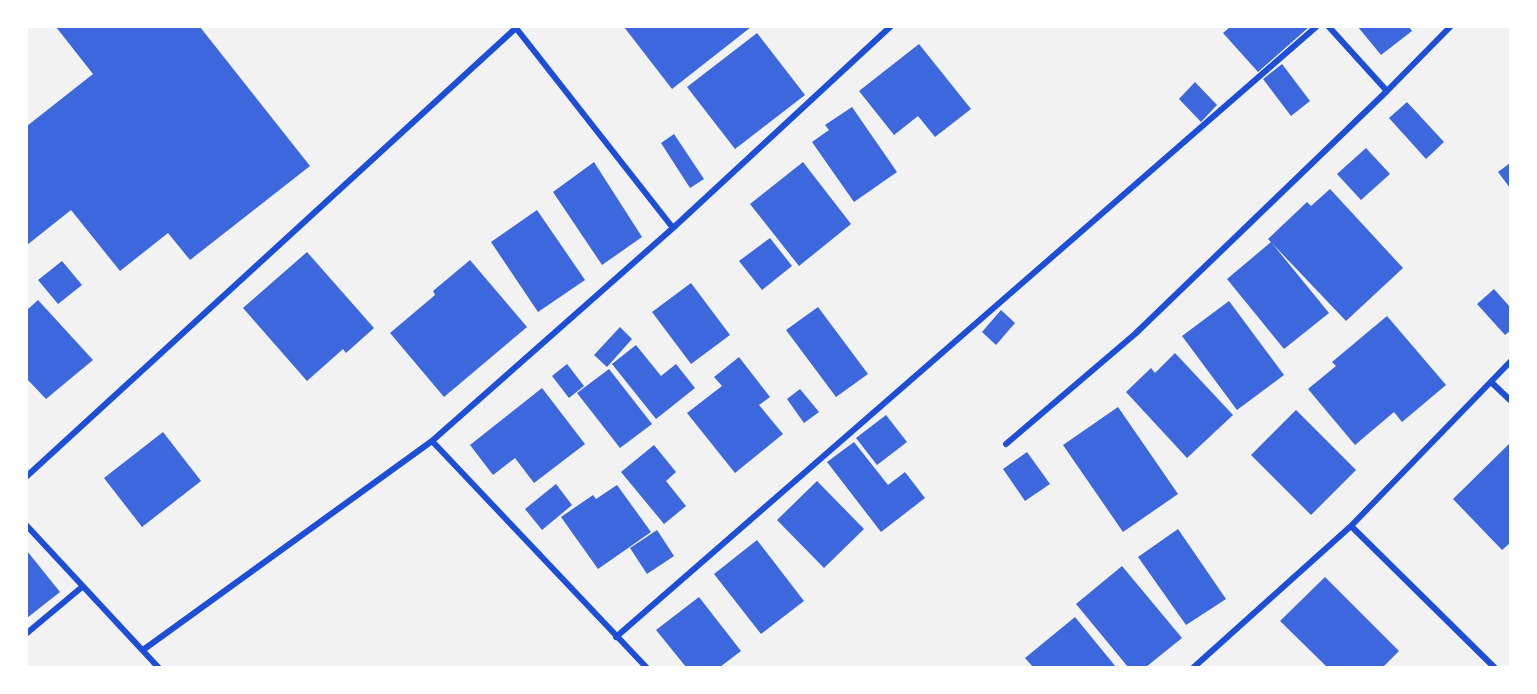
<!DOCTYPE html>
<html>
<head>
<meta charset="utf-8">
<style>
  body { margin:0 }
  #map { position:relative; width:1537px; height:694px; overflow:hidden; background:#f2f2f2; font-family:"Fira Sans",sans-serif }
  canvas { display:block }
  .frame { position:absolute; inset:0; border:28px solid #fff; pointer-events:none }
</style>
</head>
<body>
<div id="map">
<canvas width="1537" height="694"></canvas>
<div class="frame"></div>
</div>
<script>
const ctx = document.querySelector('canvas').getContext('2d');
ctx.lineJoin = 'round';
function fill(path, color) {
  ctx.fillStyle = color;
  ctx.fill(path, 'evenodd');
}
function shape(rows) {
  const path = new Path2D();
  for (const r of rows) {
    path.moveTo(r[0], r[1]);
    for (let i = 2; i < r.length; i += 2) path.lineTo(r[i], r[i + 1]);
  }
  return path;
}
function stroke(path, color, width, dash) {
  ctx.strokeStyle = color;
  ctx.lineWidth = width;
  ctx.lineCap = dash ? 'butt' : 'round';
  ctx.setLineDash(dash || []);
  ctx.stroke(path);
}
const building = shape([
  [56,27,200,27,310,166,190,260,168,233,120,271,71,210,27,245,27,126,93,74],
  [624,27,751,27,672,89],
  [1230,27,1309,27,1258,72,1223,33],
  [1358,27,1409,27,1412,31,1381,55],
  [757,33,805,95,735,149,687,87],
  [919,44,971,109,935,137,918,116,894,135,859,91],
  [1282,64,1310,101,1291,116,1263,79],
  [1195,82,1217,105,1201,122,1179,99],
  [1407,102,1444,142,1426,159,1389,118],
  [852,107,897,172,854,202,812,142,829,130,825,125],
  [674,134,704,179,690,188,661,143],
  [1366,148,1390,174,1361,200,1337,174],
  [594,162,642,237,602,265,553,192],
  [803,162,851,224,799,266,750,204],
  [1510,163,1510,188,1498,172],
  [1330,189,1403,268,1346,321,1268,239,1307,202,1311,206],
  [537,210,585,280,538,312,491,242],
  [770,238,792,266,762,290,739,261],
  [1271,242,1329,313,1284,349,1227,279],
  [307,252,374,328,346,353,343,349,307,381,243,308],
  [470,260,527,327,444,397,390,333,435,295,433,291],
  [62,261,82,285,58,304,38,280],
  [691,283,730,335,691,364,652,312],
  [1494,289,1510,307,1510,331,1505,335,1477,304],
  [38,300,93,360,46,399,27,379,27,310],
  [1229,301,1284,375,1237,410,1182,336],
  [818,307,868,374,836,397,786,330],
  [1001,310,1015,323,996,345,982,332],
  [1387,316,1446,385,1402,422,1394,412,1355,445,1308,389,1336,366,1332,362],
  [620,327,632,339,607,367,594,355],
  [636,345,661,376,676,364,695,388,656,419,612,364],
  [1175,353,1233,415,1187,458,1126,392,1151,368,1155,373],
  [739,357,770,397,759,405,783,434,735,473,687,413,722,386,714,377],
  [567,364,584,386,569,398,552,376],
  [609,369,652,424,620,448,577,393],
  [542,388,585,444,534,483,515,458,493,475,470,445],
  [800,389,819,412,804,423,787,399],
  [1118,407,1178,494,1123,532,1063,445],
  [1296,410,1356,470,1311,515,1251,455],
  [886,415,907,442,877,465,856,438],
  [163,432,201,481,142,527,104,478],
  [854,442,888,485,905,472,925,498,881,532,827,462],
  [1510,443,1510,543,1502,550,1453,499],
  [654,445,676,472,666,481,686,506,664,524,621,472],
  [1027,452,1050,484,1025,501,1003,469],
  [817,481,864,529,824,568,777,520],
  [556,484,572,505,542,530,525,509],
  [617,485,651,532,598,569,561,517,593,495,596,499],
  [1178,529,1226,599,1186,625,1138,557],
  [657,530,674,556,647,574,630,548],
  [757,540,804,601,761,634,714,574],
  [27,551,60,592,27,618],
  [1122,566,1182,638,1146,667,1128,667,1076,604],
  [1325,577,1399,651,1383,667,1327,667,1280,621],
  [699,597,741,651,720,667,686,667,656,630],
  [1075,617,1116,667,1033,667,1025,658]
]);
const minor = shape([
  [516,28,673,228],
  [1387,91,1450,27],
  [1491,382,1510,400],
  [432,441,646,667],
  [1006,444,1135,334,1387,91,1329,27],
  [27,476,517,27],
  [27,526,158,667],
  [1351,526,1494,667],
  [27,633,82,587],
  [616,637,1316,27],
  [143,650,432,441,673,228,890,27],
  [1194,667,1351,526,1510,362]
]);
fill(building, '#3d67dc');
stroke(minor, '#1d4ed8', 6);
</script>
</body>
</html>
